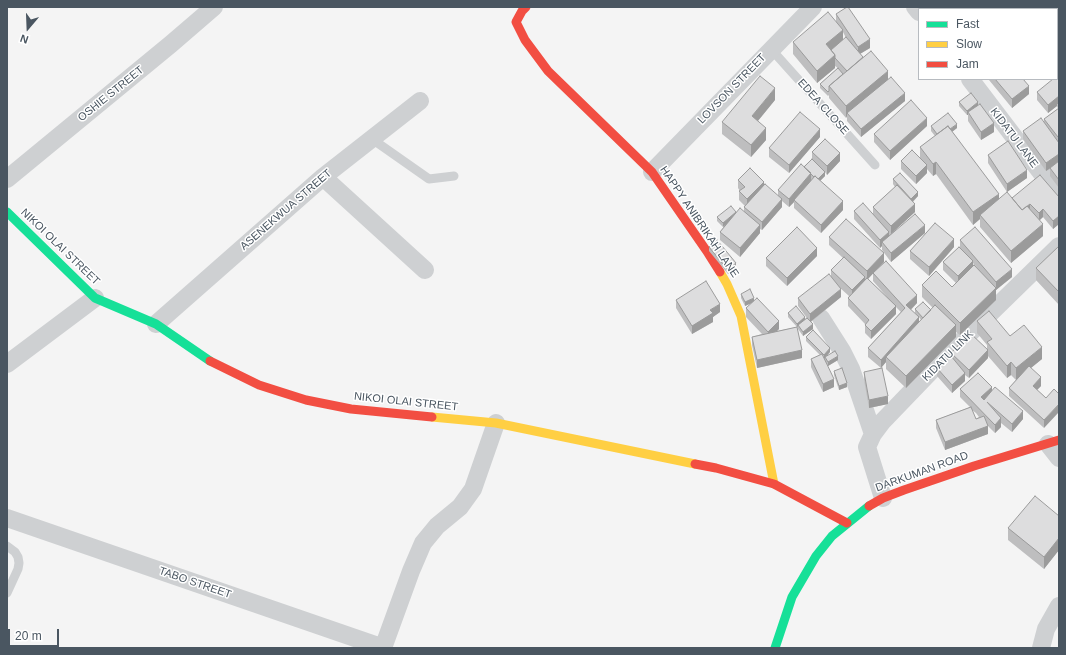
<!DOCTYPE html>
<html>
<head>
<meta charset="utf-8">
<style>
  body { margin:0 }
  #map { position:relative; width:1066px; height:655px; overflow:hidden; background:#f4f4f4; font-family:Helvetica,sans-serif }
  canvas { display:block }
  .frame { position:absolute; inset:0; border:8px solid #4a5661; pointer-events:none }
  .legend { position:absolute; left:918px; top:8px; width:140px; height:72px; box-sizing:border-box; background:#fff; border:1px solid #b7bbc0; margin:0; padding:5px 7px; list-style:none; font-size:12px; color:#4a5661 }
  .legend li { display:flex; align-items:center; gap:8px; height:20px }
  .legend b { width:20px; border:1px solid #b7bbc0 }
  .north { position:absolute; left:8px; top:8px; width:40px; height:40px; -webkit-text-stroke:3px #fff; paint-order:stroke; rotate:199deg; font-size:11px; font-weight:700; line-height:16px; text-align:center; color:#4a5661 }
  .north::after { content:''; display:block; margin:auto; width:14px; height:18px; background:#4a5661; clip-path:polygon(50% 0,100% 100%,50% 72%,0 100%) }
  .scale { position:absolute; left:8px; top:629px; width:51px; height:18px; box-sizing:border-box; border:2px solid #4a5661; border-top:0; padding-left:5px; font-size:12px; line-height:14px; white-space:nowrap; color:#4a5661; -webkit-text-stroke:3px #fff; paint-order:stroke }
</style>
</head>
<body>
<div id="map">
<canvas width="1066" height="655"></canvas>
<div class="frame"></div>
<ul class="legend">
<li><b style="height:5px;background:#16e098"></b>Fast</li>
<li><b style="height:5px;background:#ffcf43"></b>Slow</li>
<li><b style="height:5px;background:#f24e42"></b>Jam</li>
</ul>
<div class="north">N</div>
<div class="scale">20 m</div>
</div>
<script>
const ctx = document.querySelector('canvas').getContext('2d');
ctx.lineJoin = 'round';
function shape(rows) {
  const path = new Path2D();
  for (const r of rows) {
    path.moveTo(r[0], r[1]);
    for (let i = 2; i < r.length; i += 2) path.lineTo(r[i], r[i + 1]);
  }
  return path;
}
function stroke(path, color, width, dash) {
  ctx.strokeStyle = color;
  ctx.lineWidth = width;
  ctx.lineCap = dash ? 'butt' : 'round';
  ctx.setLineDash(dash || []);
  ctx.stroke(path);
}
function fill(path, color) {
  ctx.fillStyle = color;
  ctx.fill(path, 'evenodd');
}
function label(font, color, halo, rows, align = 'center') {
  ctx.font = font + ' Helvetica,sans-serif';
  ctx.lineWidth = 3;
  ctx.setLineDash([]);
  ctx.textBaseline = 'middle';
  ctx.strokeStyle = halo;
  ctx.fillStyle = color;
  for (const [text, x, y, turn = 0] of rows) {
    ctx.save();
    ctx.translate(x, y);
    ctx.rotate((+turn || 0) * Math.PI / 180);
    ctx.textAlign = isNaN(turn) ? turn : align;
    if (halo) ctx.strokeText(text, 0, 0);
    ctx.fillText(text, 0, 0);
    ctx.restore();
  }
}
const lane = shape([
  [771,49,875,165],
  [372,139,429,179,454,176],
  [7,546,15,552,18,557,19,563,18,569,7,593]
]);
const street = shape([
  [915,7,919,12],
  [970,79,1059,196],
  [652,172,813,7],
  [323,177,425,270],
  [7,179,171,44,214,7],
  [821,318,842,351,851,369,873,434],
  [156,324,323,177,420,101],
  [7,364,95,298],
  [1048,444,1059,458],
  [883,498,867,447,873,434,882,422,932,370,1059,246],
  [7,518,384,648],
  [383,648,411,571,423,543,437,526,460,507,473,489,496,423],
  [1041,648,1046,629,1059,606]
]);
const fast = shape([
  [7,212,95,298,156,324,210,361],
  [775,648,792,597,816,556,832,536,869,506]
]);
const slow = shape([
  [720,272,727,284,741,316,774,484],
  [432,417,496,423,695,464]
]);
const jam = shape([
  [526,7,522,11,516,22,525,40,548,71,652,172,708,253,720,272],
  [210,361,259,385,306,400,351,409,432,417],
  [695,464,716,468,774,484,847,523],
  [869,506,883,498,904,490,974,466,1059,440]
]);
const wall = shape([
  [962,7,984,7,985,9,962,9],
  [1028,7,1059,7,1059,23,1057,24,1057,9,1030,9],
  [836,14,870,48,860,54,888,80,905,101,861,137,847,121,847,116,846,118,829,98,829,95,828,96,820,88,820,84,838,68,835,66,835,68,817,83,793,54,793,42,836,22],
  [843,32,847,40,843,40],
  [1059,25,1059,53,1058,51,1058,55,1057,56,1057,27],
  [1059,65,1059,188,1050,176,1050,169,1046,171,1023,139,1023,131,1044,123,1044,119,1058,109,1057,106,1048,113,1037,100,1037,92,1057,79,1057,67],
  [989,79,1024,79,1029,94,1012,108,989,80],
  [775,100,758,121,766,140,751,157,722,134,722,122],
  [959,102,978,105,994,132,981,140,968,121,968,115,967,115,959,106],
  [927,126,890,160,874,142,874,134],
  [931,126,957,128,952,132,999,200,1012,199,1059,197,1059,224,1053,229,1043,217,1039,220,1043,236,1011,263,980,227,980,219,973,225,936,174,933,176,927,169,927,173,916,184,901,169,901,161,920,157,920,147,935,136,931,131],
  [820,137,789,173,769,157,769,148],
  [812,152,840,161,827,175,825,172,825,176,820,181,843,210,821,233,794,208,794,202,789,207,782,201,782,207,762,230,760,229,760,233,740,257,720,240,720,232,725,225,723,227,717,221,717,217,736,212,744,211,744,207,745,206,739,200,739,191,740,191,738,188,738,180,778,196,778,190,812,159],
  [988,155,1027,178,1007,192,988,163],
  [893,179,918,196,913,202,915,212,894,231,925,233,891,262,882,250,882,246,880,248,854,219,854,211,873,215,873,207,895,187,893,184],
  [829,237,884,262,875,272,917,303,911,310,919,317,915,313,915,309,931,310,933,308,922,297,922,285,952,287,956,283,943,270,943,262,960,248,960,240,1012,277,996,290,996,300,960,335,956,332,956,337,906,388,886,369,886,362,881,368,868,357,868,348,901,312,896,307,896,314,871,339,865,333,865,324,848,306,848,298,849,296,839,287,841,297,811,322,813,329,803,336,798,329,798,327,797,327,802,358,757,368,752,345,752,337,762,334,746,317,746,308,752,303,745,306,741,298,741,294,754,301,779,329,777,331,797,327,788,317,788,313,805,319,807,318,798,306,798,298,831,276,831,270,843,258,829,245],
  [973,263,978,269,973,267],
  [873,273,873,281,888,298,868,279],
  [919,317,921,320,919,322],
  [1059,246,1059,305,1036,280,1036,268],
  [709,247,736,267,728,274,709,251],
  [954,247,929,276,910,259,910,251],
  [817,256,787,286,766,266,766,258],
  [676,300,720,312,713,317,713,322,692,334,676,308],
  [977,321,1010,336,1042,359,1031,368,1041,386,1037,390,1046,398,1044,428,1009,396,1009,388,1016,380,1011,375,1007,378,988,356,988,358,969,378,965,375,965,381,952,393,937,376,937,368,951,357,951,353,987,349,987,345,977,333],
  [806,337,830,352,825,357,838,360,828,366,826,363,834,387,823,392,811,367,811,359,820,355,806,341],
  [834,371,847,387,839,390,834,375],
  [864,372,888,404,869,408,864,380],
  [960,389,992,391,1023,419,1012,432,1001,423,1001,427,995,433,988,426,988,434,945,450,936,428,936,420,970,407,960,397],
  [972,410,976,413,979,417,976,419],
  [1059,516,1059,550,1044,569,1008,540,1008,528]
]);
const shadedWall = shape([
  [1059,11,1059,23,1057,24,1057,12],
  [843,30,843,42,830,52,826,44],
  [870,39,870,48,858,55,858,47],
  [835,55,835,68,817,83,817,71],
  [888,71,888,83,847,113,847,116,846,118,846,106],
  [1029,86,1029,94,1012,108,1012,99],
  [775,88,775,100,752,128,752,116],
  [905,93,905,101,861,137,861,129],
  [1059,96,1059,104,1057,104,1057,106,1048,113,1048,105],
  [978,102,978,106,968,112,968,115,967,115,967,111],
  [927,118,927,126,890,160,890,151],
  [994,123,994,132,981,140,981,132],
  [957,124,957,128,940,141,940,137],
  [766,128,766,140,751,157,751,145],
  [820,129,820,137,789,173,789,165],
  [1059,136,1059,144,1058,145,1058,137],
  [840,153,840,161,827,175,827,166],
  [1059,154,1059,162,1046,171,1046,163],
  [936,162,936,174,933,176,933,164],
  [927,165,927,173,916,184,916,176],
  [1027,170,1027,178,1007,192,1007,184],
  [825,172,825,176,817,184,817,180],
  [811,173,811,182,794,200,794,202,789,207,789,199],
  [764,182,764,190,747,207,747,199],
  [918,192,918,196,911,203,911,199],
  [999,194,999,206,980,215,980,219,973,225,973,212],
  [782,199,782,207,762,230,762,222],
  [843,201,843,210,821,233,821,225],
  [915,204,915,212,891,234,891,226],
  [1030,204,1030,212,1022,210],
  [1043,209,1043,217,1039,221,1039,213],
  [736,212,736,216,723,227,723,223],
  [1059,216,1059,224,1053,229,1053,221],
  [1043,224,1043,236,1011,263,1011,251],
  [760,225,760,233,740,257,740,248],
  [925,225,925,233,891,262,891,253],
  [889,232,889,240,882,242,882,246,880,248,880,240],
  [954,239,954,247,929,276,929,267],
  [817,248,817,256,787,286,787,278],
  [884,253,884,262,867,280,867,271],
  [973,261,973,269,958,284,958,276],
  [736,263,736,267,728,274,728,270],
  [1012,269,1012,277,996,290,996,282],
  [865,277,865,285,852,299,852,290],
  [996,288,996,300,960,335,960,323],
  [841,289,841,297,810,322,810,314],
  [917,295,917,303,906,314,906,305],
  [754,298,754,302,745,306,745,302],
  [720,304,720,312,713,317,713,322,692,334,692,326,710,310],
  [896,306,896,314,871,339,871,331],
  [805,317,805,321,798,325,797,328,797,324],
  [919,317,919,325,886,357,886,362,881,368,881,360],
  [779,321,779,329,768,340,768,332],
  [813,324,813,329,803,336,803,332],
  [956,325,956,337,906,388,906,376],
  [1042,347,1042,359,1016,380,1016,368],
  [830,348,830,352,824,359,824,355],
  [802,350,802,358,757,368,757,360],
  [988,350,988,358,969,378,969,370],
  [838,356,838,360,828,366,828,362],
  [1011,362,1011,375,1007,378,1007,366],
  [965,373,965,381,952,393,952,385],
  [1041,377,1041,386,1033,394,1033,386],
  [834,379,834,387,823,392,823,384],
  [847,383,847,387,839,390,839,386],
  [992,387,992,396,981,405,981,397],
  [888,396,888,404,869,408,869,400],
  [1059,404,1059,412,1044,428,1044,420],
  [1023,411,1023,419,1012,432,1012,424],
  [1001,418,1001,427,995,433,995,425],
  [988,426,988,434,945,450,945,442],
  [1059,538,1059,550,1044,569,1044,557]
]);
const building = shape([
  [847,7,848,7,870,39,858,47,836,14,847,7],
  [964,7,984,7,985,9,966,9,964,7],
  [1038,7,1059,7,1059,11,1057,12,1057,9,1040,9,1038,7],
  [828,12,843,30,826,44,835,55,817,71,793,42,828,12],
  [1059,25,1059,41,1057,38,1057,27,1059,25],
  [846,37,863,57,847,71,835,58,835,55,831,50,846,37],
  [871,51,888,71,846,106,829,86,871,51],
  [1059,65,1059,71,1057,69,1057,67,1059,65],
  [838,68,843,74,829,86,829,91,828,92,820,84,838,68],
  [1059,74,1059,96,1048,105,1037,92,1053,79,1057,79,1057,76,1059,74],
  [760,76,775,88,752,116,766,128,751,145,722,122,760,76],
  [891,77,905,93,861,129,847,113,891,77],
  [995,79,1023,79,1029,86,1012,99,995,79],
  [971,93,978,102,967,111,959,102,971,93],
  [911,100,927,118,890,151,874,134,911,100],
  [980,104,994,123,981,132,968,112,980,104],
  [1059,108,1059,136,1058,137,1044,119,1059,108],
  [800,112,820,129,789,165,769,148,800,112],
  [948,113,957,124,950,129,948,126,937,134,931,126,948,113],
  [1041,118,1059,143,1059,154,1046,163,1023,131,1041,118],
  [948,126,999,194,973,212,936,162,933,164,920,147,948,126],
  [825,139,840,153,827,166,812,152,825,139],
  [1008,141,1027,170,1007,184,988,155,1008,141],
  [912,150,927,165,916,176,901,161,912,150],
  [812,159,825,172,818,179,815,176,814,177,804,167,812,159],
  [1059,161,1059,180,1050,168,1059,161],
  [801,164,811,173,789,199,778,190,801,164],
  [750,168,764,182,747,199,739,191,745,187,738,180,750,168],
  [900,173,918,192,911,199,893,179,900,173],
  [1040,175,1059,197,1059,216,1053,221,1043,209,1039,213,1030,204,1022,210,1012,198,1040,175],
  [815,176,843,201,821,225,794,200,815,176],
  [765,184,782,199,762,222,744,207,765,184],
  [897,185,915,204,891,226,873,207,897,185],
  [1007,192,1022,210,1027,206,1043,224,1011,251,980,215,1007,192],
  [863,203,889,232,880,240,854,211,863,203],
  [731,206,736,212,723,223,717,217,731,206],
  [740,208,760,225,740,248,720,232,740,208],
  [915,214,925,225,891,253,882,242,915,214],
  [846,219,884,253,867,271,829,237,846,219],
  [935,223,954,239,929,267,910,251,935,223],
  [797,227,817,248,787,278,766,258,797,227],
  [975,227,1012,269,996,282,960,240,975,227],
  [717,240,736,263,728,270,709,247,717,240],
  [1059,246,1059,292,1036,268,1059,246],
  [959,247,973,261,958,276,943,262,959,247],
  [844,257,865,277,852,290,831,270,844,257],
  [886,261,917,295,906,305,919,317,881,360,868,348,905,308,873,273,886,261],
  [974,265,996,288,960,323,922,285,936,271,952,287,974,265],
  [829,274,841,289,810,314,798,298,829,274],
  [867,278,896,306,871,331,865,325,869,320,848,298,867,278],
  [706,281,720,304,710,310,713,313,692,326,676,300,706,281],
  [750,289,754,298,745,302,741,294,750,289],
  [757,298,779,321,768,332,746,308,757,298],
  [923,302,931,310,923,318,915,309,923,302],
  [935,305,956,325,906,376,886,357,935,305],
  [796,306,805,317,797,324,788,313,796,306],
  [989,311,1010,336,1024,325,1042,347,1016,368,1011,362,1007,366,987,342,992,339,977,321,989,311],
  [807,318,813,324,803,332,798,325,807,318],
  [797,327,802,350,757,360,752,337,797,327],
  [813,330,830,348,824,355,806,337,813,330],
  [970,333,988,350,969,370,951,353,970,333],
  [835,351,838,356,828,362,825,357,835,351],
  [822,354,834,379,823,384,811,359,822,354],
  [951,356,965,373,952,385,937,368,951,356],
  [1029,366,1041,377,1033,386,1046,398,1054,389,1059,394,1059,404,1044,420,1009,388,1029,366],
  [842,368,847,383,839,386,834,371,842,368],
  [882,368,888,396,869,400,864,372,882,368],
  [978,373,992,387,981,397,984,400,995,387,1023,411,1012,424,987,402,1001,418,995,425,960,389,978,373],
  [971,407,976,419,984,416,988,426,945,442,936,420,971,407],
  [1035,496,1059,516,1059,538,1044,557,1008,528,1035,496]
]);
const streetNames = [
  ["LOVSON STREET",732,89,-46],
  ["OSHIE STREET",111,94,-39],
  ["EDEA CLOSE",823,107,48],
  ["KIDATU LANE",1014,138,53],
  ["ASENEKWUA STREET",286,210,-41],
  ["HAPPY ANIBRIKAH LANE",699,222,56],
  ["NIKOI OLAI STREET",60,247,44],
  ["KIDATU LINK",948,356,-45],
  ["NIKOI OLAI STREET",406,402,6],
  ["DARKUMAN ROAD",922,472,-20],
  ["TABO STREET",195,583,19]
];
stroke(lane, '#ced0d2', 9);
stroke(street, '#ced0d2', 18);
stroke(fast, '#16e098', 9);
stroke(slow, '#ffcf43', 9);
stroke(jam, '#f24e42', 9);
fill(wall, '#bebebf');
fill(shadedWall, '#9b9b9b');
fill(building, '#ddddde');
stroke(building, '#9b9b9b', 1);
label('11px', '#4a5661', '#fff', streetNames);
</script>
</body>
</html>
